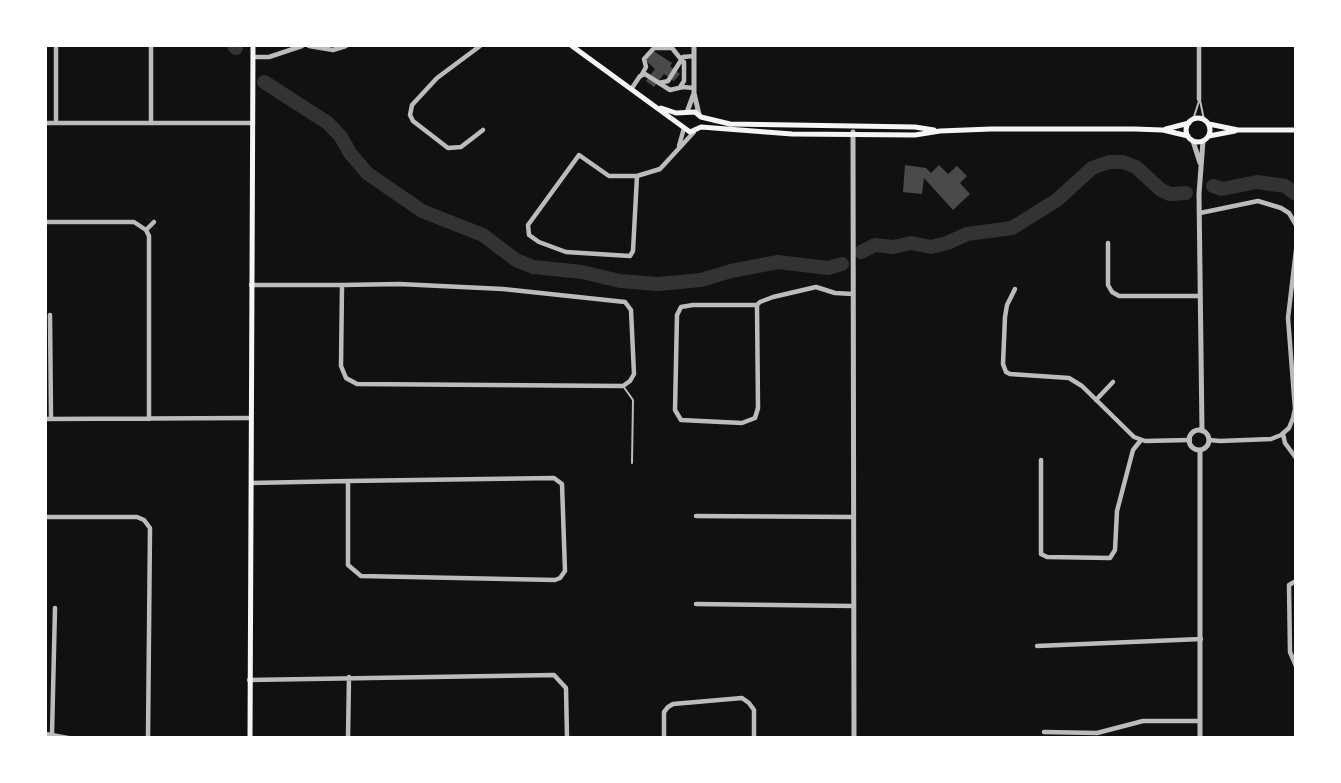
<!DOCTYPE html>
<html>
<head>
<meta charset="utf-8">
<style>
  body { margin:0 }
  #map { position:relative; width:1341px; height:783px; overflow:hidden; background:#111; font-family:Figtree,sans-serif }
  canvas { display:block }
  .frame { position:absolute; inset:0; border:47px solid #fff; pointer-events:none }
</style>
</head>
<body>
<div id="map">
<canvas width="1341" height="783"></canvas>
<div class="frame"></div>
</div>
<script>
const ctx = document.querySelector('canvas').getContext('2d');
ctx.lineJoin = 'round';
function shape(rows) {
  const path = new Path2D();
  for (const r of rows) {
    if (r.length === 3) {
      path.moveTo(r[0] + r[2], r[1]);
      path.arc(r[0], r[1], r[2], 0, 2 * Math.PI);
      continue;
    }
    path.moveTo(r[0], r[1]);
    for (let i = 2; i < r.length; i += 2) path.lineTo(r[i], r[i + 1]);
  }
  return path;
}
function stroke(path, color, width, dash) {
  ctx.strokeStyle = color;
  ctx.lineWidth = width;
  ctx.lineCap = dash ? 'butt' : 'round';
  ctx.setLineDash(dash || []);
  ctx.stroke(path);
}
function fill(path, color) {
  ctx.fillStyle = color;
  ctx.fill(path, 'evenodd');
}
const river = shape([
  [234,46,236,48],
  [264,82,328,123,341,137,350,153,367,173,422,211,483,235,516,260,533,267,582,272,620,281,658,284,701,280,731,271,778,262,828,268,842,264],
  [1213,186,1222,189,1257,182,1285,186,1296,194],
  [861,252,875,245,893,247,911,243,931,247,947,243,967,234,1012,228,1057,200,1092,168,1109,162,1123,162,1136,167,1161,190,1170,194,1186,193]
]);
const building = shape([
  [652,50,672,63,670,66,680,74,674,81,664,74,654,87,646,81,655,69,646,61],
  [905,165,926,168,931,173,939,165,948,174,957,166,967,176,960,183,970,194,953,210,924,178,922,194,903,192]
]);
const service = shape([
  [1200,100,1204,120],
  [1193,120,1199,101],
  [623,386,633,400,632,463]
]);
const minor = shape([
  [56,46,56,123],
  [151,46,151,123],
  [309,46,333,50,346,46],
  [480,46,437,78,412,105,410,115,413,121,448,148,461,147,483,130],
  [254,57,269,57,302,46],
  [641,76,646,67,644,59,654,48,672,48,684,63],
  [659,83,668,81,683,57,694,56],
  [680,87,684,81,684,62],
  [632,88,640,76,645,74,670,90,683,87,694,88],
  [1199,99,1199,46],
  [46,123,253,123],
  [679,146,684,128],
  [637,176,633,251,630,256,566,252,539,242,529,235,528,225,579,155,609,176,637,176,660,169,694,132],
  [1200,213,1258,201,1281,208,1289,213,1296,225],
  [46,222,134,222,146,230,149,236,149,419],
  [146,230,154,222],
  [1108,243,1108,285,1112,292,1119,296,1200,296],
  [251,285,342,285,399,284,503,289,625,302,631,310,634,374,630,381,623,386,357,384,346,378,341,366,342,285],
  [1015,289,1007,305,1005,317,1003,364,1006,372,1010,374,1069,378,1082,386,1134,437,1145,441,1190,440],
  [757,305,758,408,755,418,742,423,681,420,675,410,677,315,681,307,693,305,757,305,760,302,773,297,816,287,835,293,853,294],
  [50,315,51,419],
  [1096,400,1113,382],
  [46,419,251,418],
  [1283,434,1285,443,1296,458],
  [1209,440,1220,441,1271,439,1281,435,1289,428,1293,418,1295,409,1288,318,1296,250],
  [1041,460,1041,554,1047,557,1110,558,1115,550,1117,511,1133,450,1141,440],
  [251,483,348,481,554,478,562,484,565,571,560,578,555,580,361,576,348,565,348,481],
  [696,516,853,517],
  [46,517,137,517,144,520,150,528,148,738],
  [1296,581,1289,585,1290,652,1296,666],
  [696,604,853,606],
  [1037,646,1201,639],
  [249,680,554,675,566,688,567,738],
  [1044,732,1097,733,1143,721,1200,721],
  [46,734,68,738],
  [52,734,55,608],
  [348,738,349,677],
  [664,738,664,712,668,707,673,704,742,698,749,703,754,710,754,738]
]);
const tertiary = shape([
  [694,46,694,93,699,114],
  [687,112,694,93],
  [853,132,854,738],
  [1193,141,1200,163],
  [1199,440,10],
  [1202,431,1199,194,1203,141],
  [1200,738,1200,450]
]);
const secondary = shape([
  [572,46,690,132,701,127,792,134,915,135,940,131,991,129,1134,129,1163,130,1188,136],
  [661,108,676,113,695,112,701,117,730,124,915,127,934,130],
  [1198,130,12],
  [1209,124,1238,130,1296,130],
  [1166,129,1189,123],
  [1209,136,1235,131],
  [250,738,253,46]
]);
stroke(river, '#333', 14);
fill(building, '#4a4a4a');
stroke(service, '#bcbcbc', 2);
stroke(minor, '#bcbcbc', 4.5);
stroke(tertiary, '#bcbcbc', 5);
stroke(secondary, '#f5f5f5', 5);
</script>
</body>
</html>
